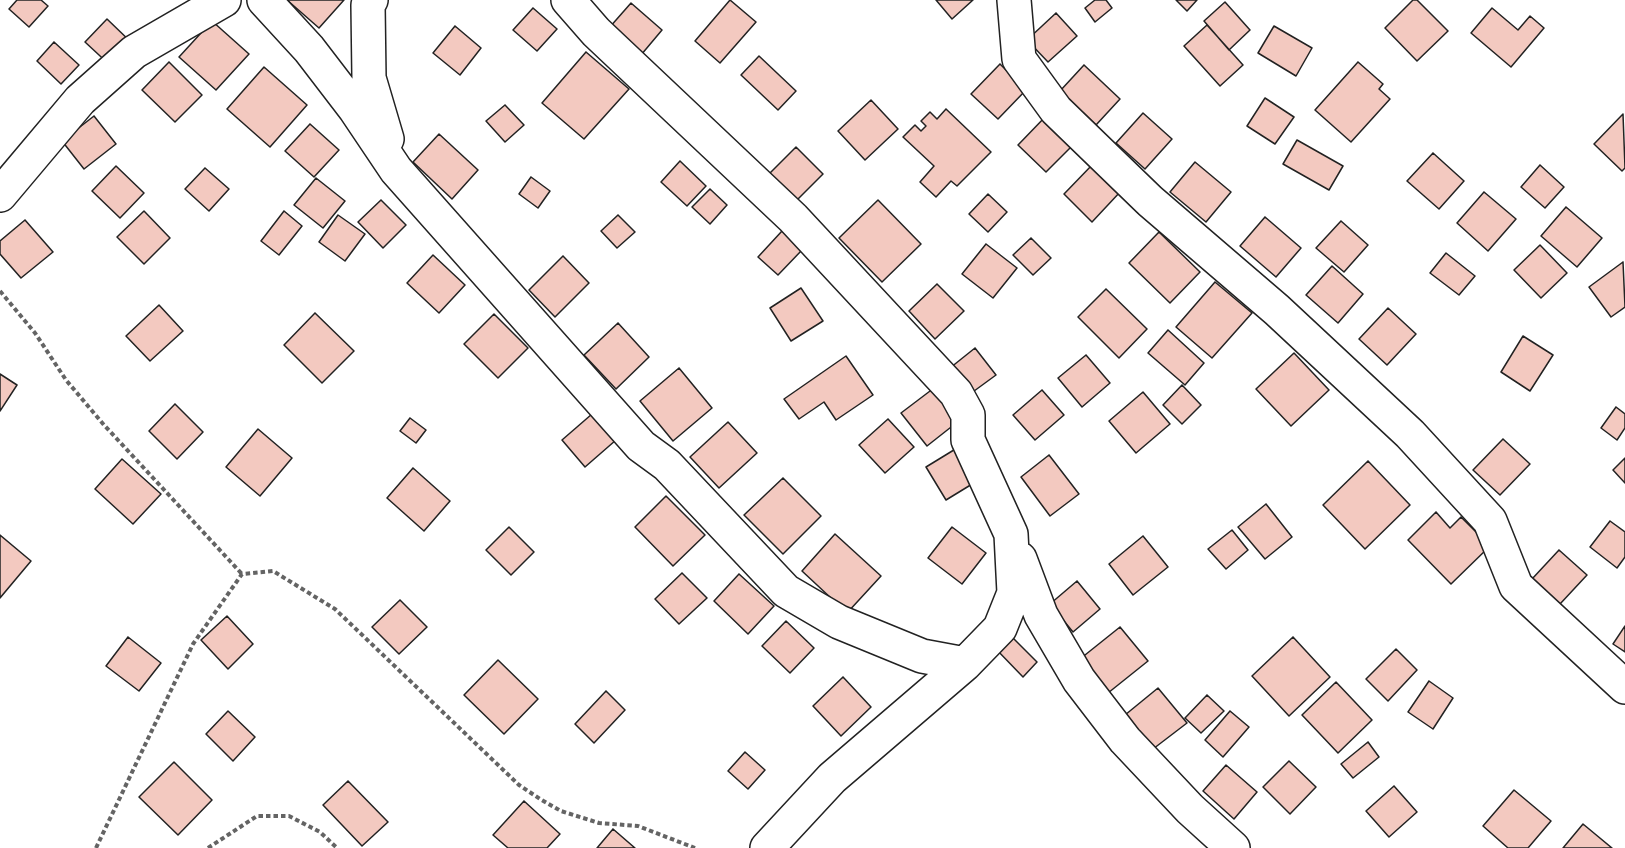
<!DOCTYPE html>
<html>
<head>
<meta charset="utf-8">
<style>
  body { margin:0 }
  canvas { display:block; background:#fff }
</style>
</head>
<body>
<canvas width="1625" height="848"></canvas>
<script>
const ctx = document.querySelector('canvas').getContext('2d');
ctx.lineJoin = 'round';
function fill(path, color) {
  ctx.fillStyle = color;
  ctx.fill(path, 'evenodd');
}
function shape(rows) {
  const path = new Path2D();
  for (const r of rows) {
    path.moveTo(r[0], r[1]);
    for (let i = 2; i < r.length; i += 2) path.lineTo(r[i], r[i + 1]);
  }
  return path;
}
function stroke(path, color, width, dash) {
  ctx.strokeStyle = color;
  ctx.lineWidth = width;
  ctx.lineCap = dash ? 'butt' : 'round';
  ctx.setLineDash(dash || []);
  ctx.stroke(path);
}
const building = shape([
  [17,0,41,0,48,6,29,27,9,9,17,0],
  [287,0,344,0,319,28,287,0],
  [730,0,756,22,720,63,695,41,730,0],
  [936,0,973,0,952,19,936,0],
  [1095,0,1106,0,1112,8,1095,22,1085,8,1095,0],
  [1176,0,1197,0,1187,11,1176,0],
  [1413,0,1417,0,1448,31,1417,61,1385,28,1413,0],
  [1225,2,1250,30,1229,50,1204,21,1225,2],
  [631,3,662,30,641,55,609,28,631,3],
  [533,8,557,29,537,51,513,30,533,8],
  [1492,8,1518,30,1530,16,1544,28,1511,67,1471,33,1492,8],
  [1056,13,1077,36,1048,62,1027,40,1056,13],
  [107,19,134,45,113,68,85,42,107,19],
  [212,21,249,54,216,90,179,57,212,21],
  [1207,25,1243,65,1220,86,1184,46,1207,25],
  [455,26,481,48,460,75,433,53,455,26],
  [1274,26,1312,48,1296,76,1258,53,1274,26],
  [54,42,79,65,61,84,37,61,54,42],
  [586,52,629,89,584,139,542,103,586,52],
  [759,56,796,91,778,110,741,75,759,56],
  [169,62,202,95,175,122,142,90,169,62],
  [1358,62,1383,84,1379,89,1390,99,1351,142,1315,110,1358,62],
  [1000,64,1026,90,998,119,971,94,1000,64],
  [1084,65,1120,99,1096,125,1060,91,1084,65],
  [264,67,307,105,270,147,227,109,264,67],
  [1265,98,1294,117,1275,144,1247,126,1265,98],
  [871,100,898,129,865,160,838,131,871,100],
  [505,105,524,125,505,142,486,121,505,105],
  [946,109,991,152,957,186,951,181,936,197,920,182,934,166,903,137,915,125,921,131,926,126,921,121,930,112,937,119,946,109],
  [1143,113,1172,139,1145,169,1116,143,1143,113],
  [1623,114,1625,168,1622,171,1594,144,1623,114],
  [1047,115,1075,143,1046,172,1018,145,1047,115],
  [94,116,116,144,84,169,62,141,94,116],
  [310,124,339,150,314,177,285,151,310,124],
  [439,134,478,170,452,199,413,162,439,134],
  [1297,140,1343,166,1329,190,1283,164,1297,140],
  [796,147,823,174,795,202,767,176,796,147],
  [1433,153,1464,181,1439,209,1407,181,1433,153],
  [680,161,706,186,687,206,661,182,680,161],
  [1195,162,1231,192,1206,222,1170,192,1195,162],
  [1093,164,1121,191,1092,222,1064,194,1093,164],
  [1540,165,1564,187,1545,208,1521,187,1540,165],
  [116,166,144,193,120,218,92,191,116,166],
  [205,168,229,189,209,211,185,189,205,168],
  [531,177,550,191,538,208,519,194,531,177],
  [316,178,345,201,323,228,294,205,316,178],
  [710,189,727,205,710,224,692,207,710,189],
  [1484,192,1516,219,1488,251,1457,223,1484,192],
  [988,194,1007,212,988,232,969,214,988,194],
  [381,200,406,225,383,248,358,222,381,200],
  [878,200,921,244,882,282,839,238,878,200],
  [1566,207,1602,238,1577,267,1541,236,1566,207],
  [144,211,170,238,144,264,117,237,144,211],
  [284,211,302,226,279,255,261,241,284,211],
  [338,215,365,234,345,261,319,242,338,215],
  [618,215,635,232,617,248,601,231,618,215],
  [1265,217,1301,248,1276,277,1240,246,1265,217],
  [25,220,53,252,21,278,0,254,0,241,25,220],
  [1341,221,1368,245,1344,272,1316,248,1341,221],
  [782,231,802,250,778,275,758,257,782,231],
  [1159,232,1200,272,1170,303,1129,263,1159,232],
  [1031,238,1051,258,1033,275,1013,255,1031,238],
  [986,244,1017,268,993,298,962,274,986,244],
  [1540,245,1567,273,1541,298,1514,270,1540,245],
  [1446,253,1475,276,1459,295,1430,273,1446,253],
  [433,255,465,285,439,313,407,283,433,255],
  [563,256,589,283,555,317,529,290,563,256],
  [1623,262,1625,307,1611,317,1589,287,1623,262],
  [1332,266,1363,294,1338,323,1306,295,1332,266],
  [1215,282,1252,313,1212,358,1176,327,1215,282],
  [937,284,964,311,935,339,909,311,937,284],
  [801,288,823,321,791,341,770,308,801,288],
  [1106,289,1147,329,1119,358,1078,317,1106,289],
  [159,305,183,331,150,361,126,336,159,305],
  [1388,308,1416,334,1387,365,1359,339,1388,308],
  [315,313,354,351,322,383,284,345,315,313],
  [494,314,528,348,498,378,464,344,494,314],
  [618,323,649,357,616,389,584,355,618,323],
  [1168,330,1204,363,1185,385,1148,353,1168,330],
  [1523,336,1553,355,1530,391,1501,372,1523,336],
  [975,348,996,375,970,394,950,368,975,348],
  [1294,353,1329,390,1291,426,1256,389,1294,353],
  [1086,355,1110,383,1082,407,1058,378,1086,355],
  [846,356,873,395,836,420,824,402,799,419,784,399,846,356],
  [679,368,712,408,673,441,640,401,679,368],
  [0,374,17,385,0,411,0,374],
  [1182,385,1201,405,1182,424,1163,405,1182,385],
  [934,388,960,420,927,446,901,413,934,388],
  [1042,390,1064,415,1035,440,1013,415,1042,390],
  [1143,392,1170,424,1136,453,1109,421,1143,392],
  [175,404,203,432,177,459,149,431,175,404],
  [1616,407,1625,414,1625,428,1617,440,1601,428,1616,407],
  [592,414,616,440,585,467,562,440,592,414],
  [410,418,426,430,416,443,400,431,410,418],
  [888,419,914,447,885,473,859,445,888,419],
  [728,422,757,453,719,488,690,457,728,422],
  [258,429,292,458,260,496,226,467,258,429],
  [1503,439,1530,464,1500,495,1473,470,1503,439],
  [962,445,982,478,946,500,926,467,962,445],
  [1049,455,1079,494,1050,516,1021,477,1049,455],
  [1625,458,1625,483,1613,470,1625,458],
  [122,459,161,494,133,524,95,489,122,459],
  [1368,461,1410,505,1365,549,1323,505,1368,461],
  [413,468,450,501,424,531,387,498,413,468],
  [783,478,821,516,783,554,744,515,783,478],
  [666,496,705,535,673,566,635,527,666,496],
  [1266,504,1292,537,1265,559,1238,527,1266,504],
  [1436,512,1450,528,1461,517,1490,546,1451,584,1408,540,1436,512],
  [1610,521,1625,532,1625,557,1617,568,1590,547,1610,521],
  [509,527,534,552,511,575,486,550,509,527],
  [952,527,986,553,962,584,928,558,952,527],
  [1232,530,1248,550,1226,569,1208,549,1232,530],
  [835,534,881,576,847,613,802,571,835,534],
  [0,535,31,561,0,598,0,535],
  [1143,536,1168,567,1133,595,1109,564,1143,536],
  [1559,550,1587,575,1560,604,1532,579,1559,550],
  [682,573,707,598,679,624,655,599,682,573],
  [739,574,774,606,748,634,714,601,739,574],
  [1077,581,1100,609,1073,632,1050,604,1077,581],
  [400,600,427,627,399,654,372,627,400,600],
  [227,616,253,644,228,669,201,640,227,616],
  [786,621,814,648,790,673,762,646,786,621],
  [1625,626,1625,652,1613,644,1625,626],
  [1120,627,1148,661,1108,693,1080,659,1120,627],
  [1009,634,1037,662,1023,677,995,648,1009,634],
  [128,637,161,663,139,691,106,666,128,637],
  [1293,637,1330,677,1289,716,1252,676,1293,637],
  [1396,649,1417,670,1388,701,1366,679,1396,649],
  [498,660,538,699,504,734,464,695,498,660],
  [843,677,871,707,841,736,813,706,843,677],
  [1429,681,1453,698,1433,729,1408,712,1429,681],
  [1336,682,1372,720,1338,753,1302,715,1336,682],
  [1158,688,1187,723,1153,749,1125,715,1158,688],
  [606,691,625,710,594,743,575,724,606,691],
  [1207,695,1224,711,1201,733,1185,718,1207,695],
  [228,711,255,737,233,761,206,734,228,711],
  [1230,711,1249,727,1223,757,1205,740,1230,711],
  [1368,742,1379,757,1353,778,1341,764,1368,742],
  [745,752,765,770,748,789,728,771,745,752],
  [1289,761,1316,787,1290,814,1263,787,1289,761],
  [174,762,212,800,178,835,139,797,174,762],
  [1226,765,1257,792,1234,819,1203,791,1226,765],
  [348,781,388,822,362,846,323,805,348,781],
  [1394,786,1417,812,1389,837,1366,811,1394,786],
  [1514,790,1551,821,1528,848,1508,848,1483,826,1514,790],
  [524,801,560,834,547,848,508,848,493,835,524,801],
  [1583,824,1612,848,1563,848,1583,824],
  [613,829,635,848,597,848,613,829]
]);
const path = shape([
  [0,291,35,333,66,380,104,425,242,574],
  [96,848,193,644,242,574,273,571,335,609,519,785,540,799,561,811,599,823,638,826,695,848],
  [208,848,257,816,289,816,320,832,337,848]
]);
const minor = shape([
  [264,0,309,49,355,109,396,170,641,446,667,465,786,591,839,622,922,656,965,664],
  [371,0,368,5,369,78,387,139],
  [568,0,596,32,793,218,956,393,968,415,968,440,1011,534,1014,593,1000,628,965,664,832,778,767,848],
  [1014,0,1019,59,1056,110,1150,201,1277,310,1410,434,1490,521,1516,586,1625,687],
  [0,195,80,100,134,52,224,0],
  [1020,559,1041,615,1079,680,1125,740,1190,809,1233,848]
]);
fill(building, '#f3c9c0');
stroke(building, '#222', 1.5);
stroke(minor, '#222', 36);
stroke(path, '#646464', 4, [4.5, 3]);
stroke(minor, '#fff', 33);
</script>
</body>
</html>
